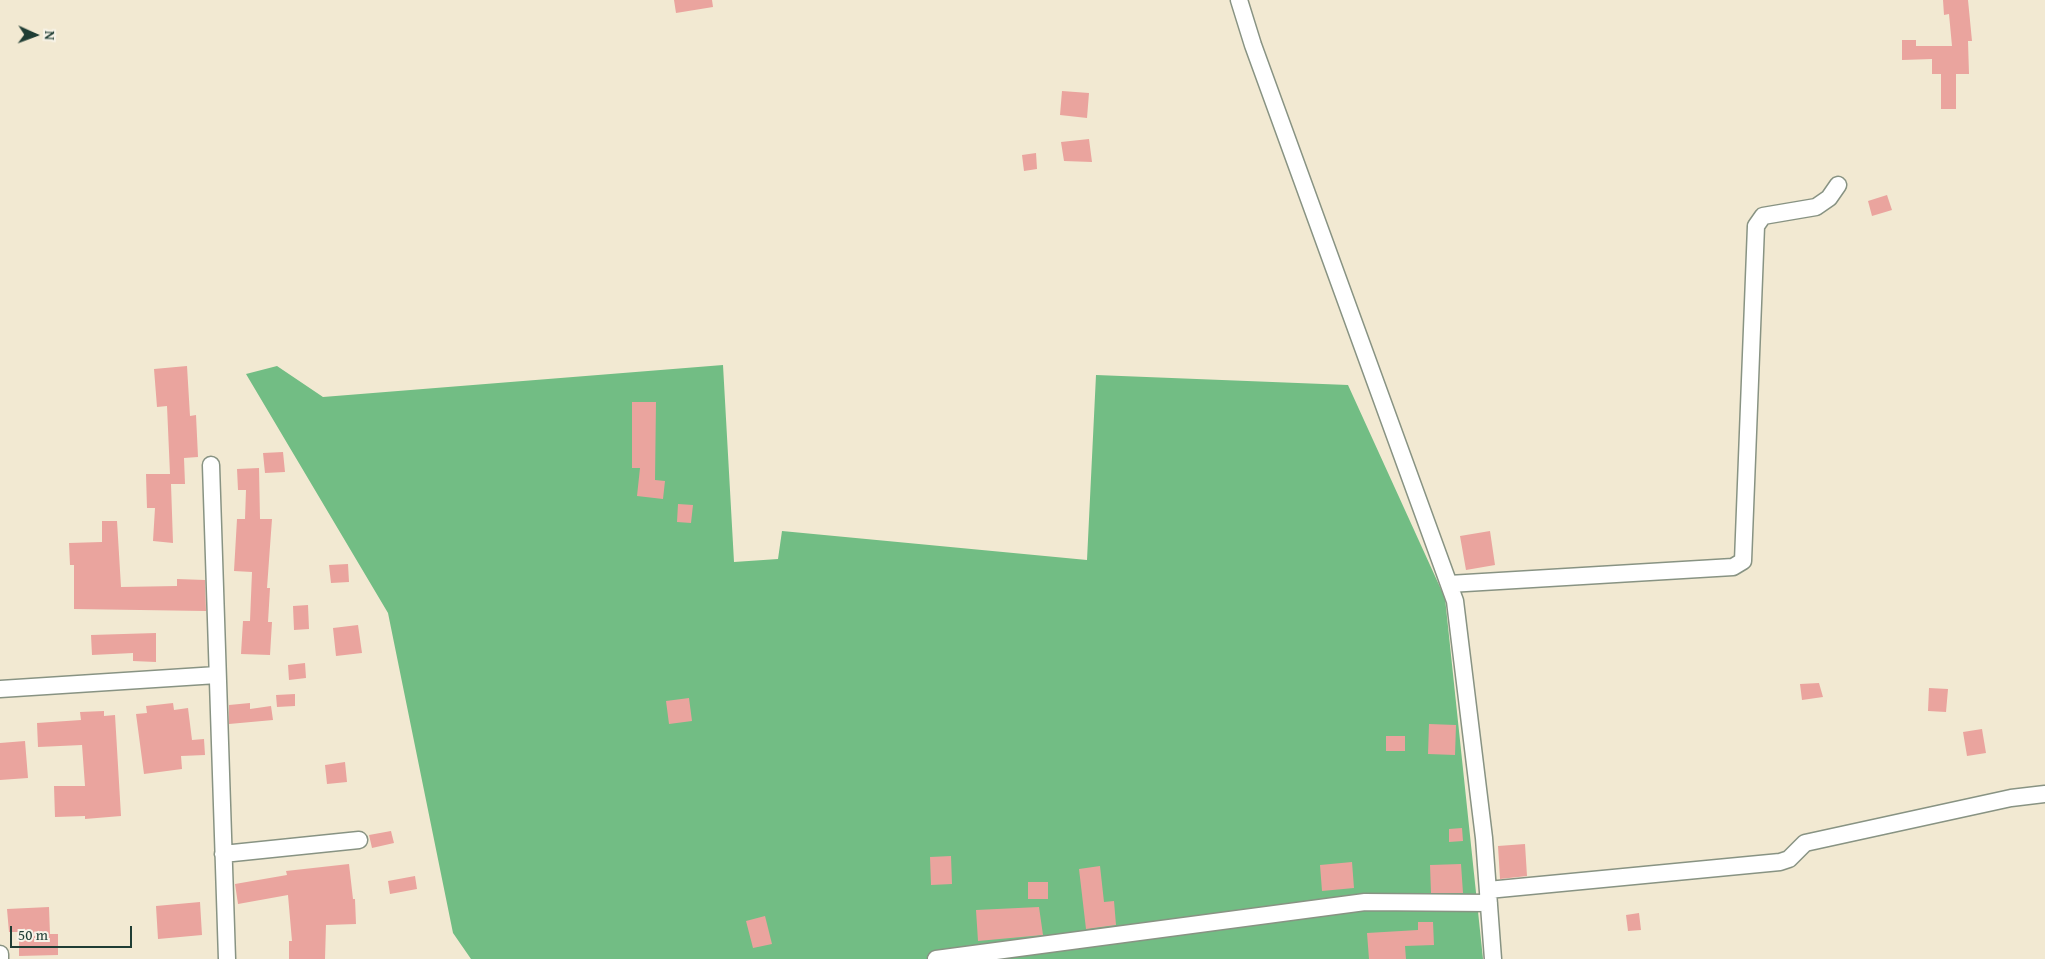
<!DOCTYPE html>
<html>
<head>
<meta charset="utf-8">
<style>
  body { margin:0 }
  #map { position:relative; width:2045px; height:959px; overflow:hidden; background:#f2e9d2; font-family:"Gentium Book Plus",serif }
  canvas { display:block }
  .north { position:absolute; left:10px; top:10px; width:50px; height:50px; -webkit-text-stroke:4px #f7f3e8; paint-order:stroke; rotate:92deg; font-size:14px; font-weight:700; line-height:20px; text-align:center; color:#1f3d34 }
  .north::after { content:''; display:block; margin:auto; width:18px; height:22px; background:#1f3d34; clip-path:polygon(50% 0,100% 100%,50% 72%,0 100%) }
  .scale { position:absolute; left:10px; top:926px; width:122px; height:22px; box-sizing:border-box; border:2px solid #1f3d34; border-top:0; padding-left:6px; font-size:15px; line-height:18px; white-space:nowrap; color:#1f3d34; -webkit-text-stroke:4px #f7f3e8; paint-order:stroke }
</style>
</head>
<body>
<div id="map">
<canvas width="2045" height="959"></canvas>
<div class="north">N</div>
<div class="scale">50 m</div>
</div>
<script>
const ctx = document.querySelector('canvas').getContext('2d');
ctx.lineJoin = 'round';
function fill(path, color) {
  ctx.fillStyle = color;
  ctx.fill(path, 'evenodd');
}
function shape(rows) {
  const path = new Path2D();
  for (const r of rows) {
    path.moveTo(r[0], r[1]);
    for (let i = 2; i < r.length; i += 2) path.lineTo(r[i], r[i + 1]);
  }
  return path;
}
function stroke(path, color, width, dash) {
  ctx.strokeStyle = color;
  ctx.lineWidth = width;
  ctx.lineCap = dash ? 'butt' : 'round';
  ctx.setLineDash(dash || []);
  ctx.stroke(path);
}
const forest = shape([
  [723,365,734,562,778,559,782,531,1087,560,1096,375,1348,385,1445,598,1483,959,471,959,453,933,388,613,246,374,277,366,323,397]
]);
const building = shape([
  [674,0,712,0,713,7,676,13],
  [1943,0,1968,0,1972,41,1968,41,1969,74,1956,74,1956,109,1941,109,1941,74,1932,74,1932,59,1902,60,1902,40,1916,40,1916,46,1952,46,1949,14,1944,15],
  [1062,91,1089,93,1087,118,1060,115],
  [1089,139,1092,162,1064,161,1061,142],
  [1036,153,1037,169,1024,171,1022,155],
  [1887,195,1892,210,1872,216,1868,201],
  [187,366,190,416,196,415,198,457,184,458,185,484,171,484,173,543,153,541,155,508,147,508,146,474,170,474,167,406,157,407,154,369],
  [632,402,656,402,655,480,665,481,663,499,637,496,640,468,632,468],
  [283,452,285,472,265,473,263,453],
  [259,468,260,519,272,519,267,588,270,588,268,622,272,622,270,655,241,654,243,621,250,621,252,572,234,571,237,519,245,519,246,490,238,490,237,469],
  [678,504,693,505,691,523,677,522],
  [102,521,117,521,121,587,177,586,177,579,205,580,206,611,74,609,74,565,70,565,69,543,102,542],
  [1490,531,1495,565,1466,570,1460,536],
  [348,564,349,582,331,583,329,565],
  [308,605,309,629,294,630,293,606],
  [358,625,362,653,336,656,333,628],
  [156,633,156,662,133,661,133,653,92,655,91,635],
  [305,663,306,678,289,680,288,665],
  [1819,683,1823,697,1802,700,1800,684],
  [1929,688,1948,689,1946,712,1928,711],
  [295,694,295,706,277,707,276,695],
  [689,698,692,721,669,724,666,701],
  [173,703,174,710,188,708,192,740,204,739,205,755,181,756,182,769,144,774,136,714,147,713,146,706],
  [250,703,250,709,271,706,273,720,229,724,229,705],
  [104,711,104,716,115,715,121,816,85,819,85,816,55,817,54,786,85,786,82,745,38,747,37,723,81,720,80,712],
  [1429,724,1456,725,1455,755,1428,754],
  [1982,729,1986,753,1967,756,1963,732],
  [1386,736,1405,736,1405,751,1386,751],
  [25,741,28,778,0,780,0,743],
  [345,762,347,782,327,784,325,765],
  [1462,828,1463,841,1449,842,1449,829],
  [391,831,394,843,372,848,369,835],
  [1525,844,1527,876,1500,879,1498,846],
  [951,856,952,884,931,885,930,857],
  [1352,862,1354,888,1322,891,1320,865],
  [349,864,353,899,355,899,356,924,326,925,325,959,289,959,289,941,292,941,288,895,238,904,235,884,287,875,286,871],
  [1461,864,1463,893,1431,893,1430,865],
  [1100,866,1104,902,1114,901,1116,925,1086,929,1079,869],
  [415,876,417,889,390,894,388,881],
  [1028,882,1048,882,1048,899,1028,899],
  [200,902,202,935,158,939,156,906],
  [49,907,50,934,58,934,58,955,19,956,19,932,9,932,7,909],
  [1039,907,1043,935,978,941,976,910],
  [1639,913,1641,930,1628,931,1626,915],
  [765,916,772,944,753,948,746,921],
  [1418,922,1433,922,1434,945,1405,946,1406,959,1369,959,1367,933,1418,930]
]);
const minor = shape([
  [1239,0,1253,45,1455,601,1484,838,1493,959],
  [211,465,227,959],
  [1449,584,1733,567,1743,561,1756,226,1763,216,1816,207,1829,198,1838,185],
  [0,689,217,675],
  [223,854,359,840],
  [1488,890,1780,862,1789,859,1805,843,2011,798,2045,794],
  [0,954,0,959],
  [936,959,1365,902,1489,903]
]);
fill(forest, '#72bd84');
fill(building, '#eaa49e');
stroke(minor, '#889383', 19);
stroke(minor, '#fff', 16);
</script>
</body>
</html>
